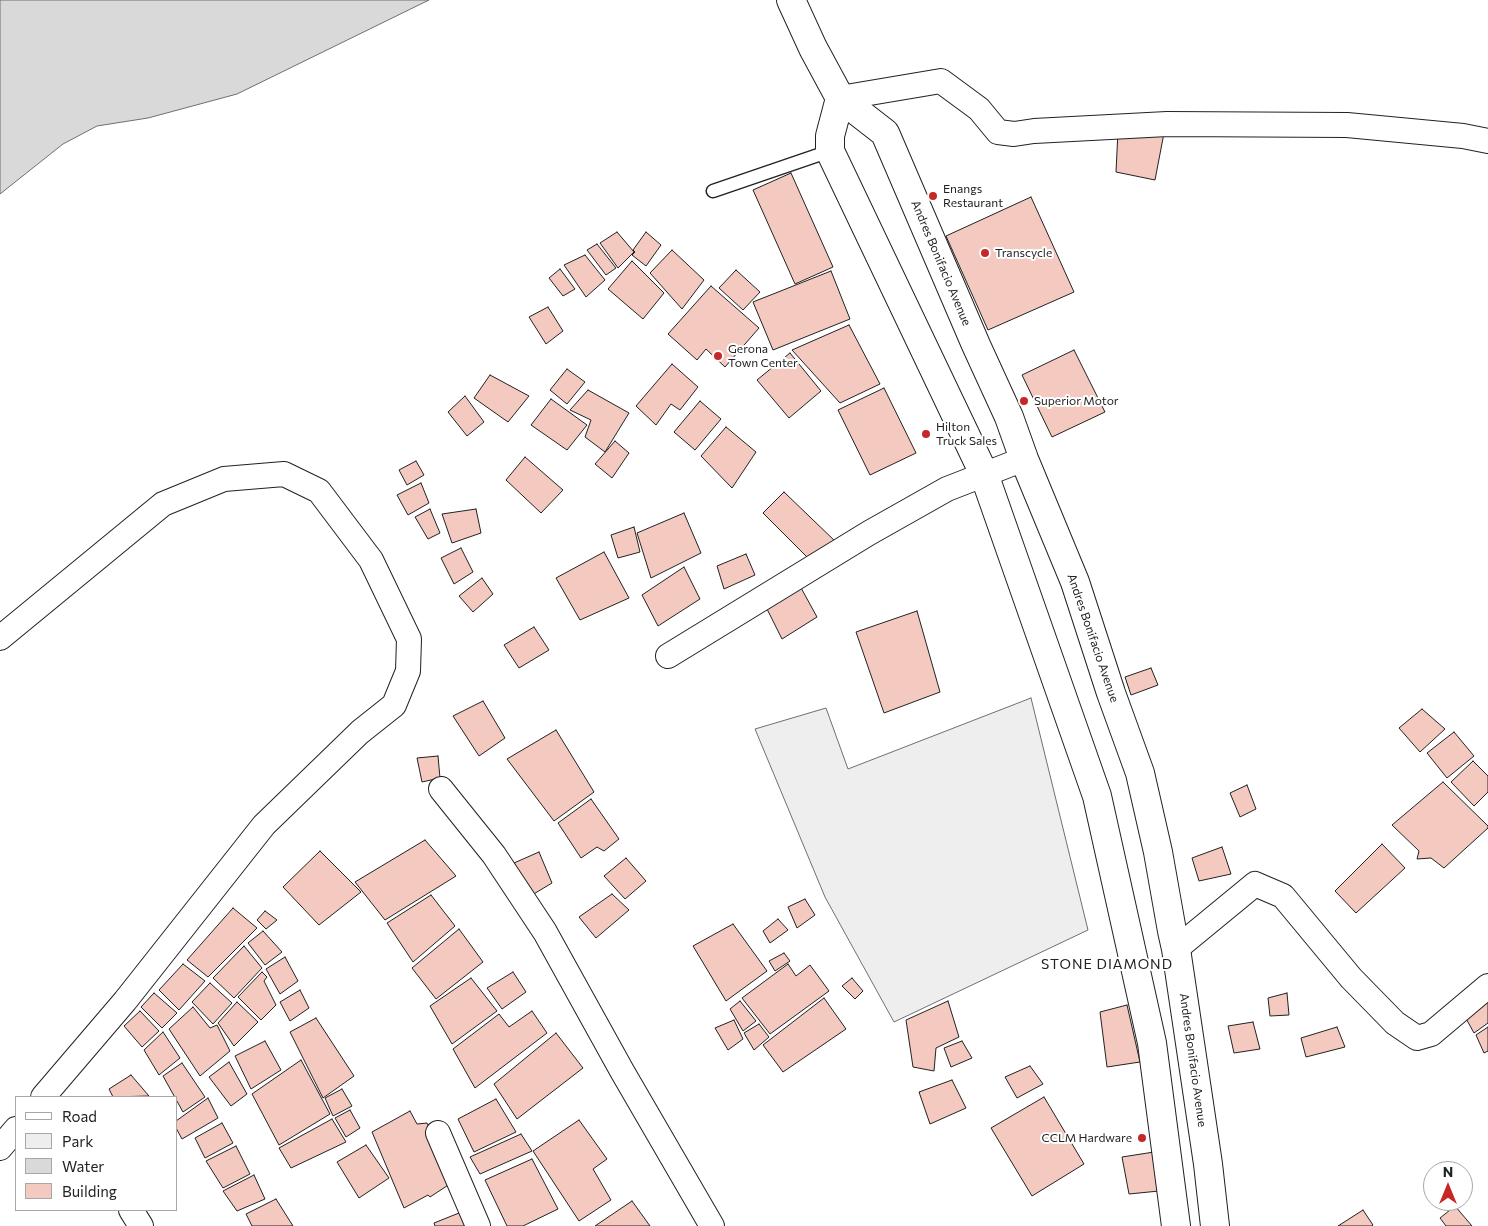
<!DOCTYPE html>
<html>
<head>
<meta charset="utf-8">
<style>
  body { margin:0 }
  #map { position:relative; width:1488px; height:1226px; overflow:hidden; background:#fff; font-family:Commissioner,sans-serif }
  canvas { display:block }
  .legend { position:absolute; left:15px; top:1096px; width:162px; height:115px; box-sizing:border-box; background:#fff; border:1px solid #a7a7a7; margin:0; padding:6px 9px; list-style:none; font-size:15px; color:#222 }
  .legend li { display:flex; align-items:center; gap:10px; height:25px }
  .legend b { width:25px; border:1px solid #a7a7a7 }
  .north { position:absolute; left:1423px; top:1161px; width:50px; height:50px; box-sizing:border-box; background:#fff; border:1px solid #a7a7a7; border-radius:50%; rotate:0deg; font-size:14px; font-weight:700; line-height:20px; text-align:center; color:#222 }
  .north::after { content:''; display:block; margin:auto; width:18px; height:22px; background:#c62828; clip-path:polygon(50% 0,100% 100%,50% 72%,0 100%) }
</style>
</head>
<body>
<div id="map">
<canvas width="1488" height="1226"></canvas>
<ul class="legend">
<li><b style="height:6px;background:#fff"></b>Road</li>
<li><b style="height:14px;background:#eee"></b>Park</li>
<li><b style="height:14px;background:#d9d9d9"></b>Water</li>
<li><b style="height:14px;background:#f3c9c0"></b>Building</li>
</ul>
<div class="north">N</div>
</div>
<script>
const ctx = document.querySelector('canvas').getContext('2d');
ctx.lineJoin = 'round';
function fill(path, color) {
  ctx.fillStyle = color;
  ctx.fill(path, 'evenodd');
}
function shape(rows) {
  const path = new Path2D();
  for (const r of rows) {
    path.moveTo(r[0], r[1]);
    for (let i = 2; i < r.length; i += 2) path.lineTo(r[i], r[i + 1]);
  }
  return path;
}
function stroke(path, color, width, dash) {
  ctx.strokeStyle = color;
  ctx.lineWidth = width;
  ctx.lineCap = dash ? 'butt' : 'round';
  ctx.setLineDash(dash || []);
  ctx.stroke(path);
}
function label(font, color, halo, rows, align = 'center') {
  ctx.font = font + ' Commissioner,sans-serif';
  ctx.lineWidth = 4;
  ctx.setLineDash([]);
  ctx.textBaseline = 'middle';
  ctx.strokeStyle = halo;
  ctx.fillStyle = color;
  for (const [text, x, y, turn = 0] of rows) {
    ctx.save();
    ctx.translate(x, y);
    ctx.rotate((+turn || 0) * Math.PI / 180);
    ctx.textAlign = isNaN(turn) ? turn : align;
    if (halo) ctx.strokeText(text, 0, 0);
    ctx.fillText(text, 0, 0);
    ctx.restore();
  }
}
const green = shape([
  [1031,698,1088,930,894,1022,825,897,755,729,826,708,848,769,1031,698]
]);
const water = shape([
  [0,0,429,0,237,94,148,118,97,126,63,144,0,194,0,0]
]);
const building = shape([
  [1118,131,1164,133,1155,180,1116,172,1118,131],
  [791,173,833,267,795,284,753,190,791,173],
  [1031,197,1074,292,988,330,946,236,1031,197],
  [617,232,634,252,618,268,600,243,617,232],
  [646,232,661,245,646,266,632,255,635,252,633,250,646,232],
  [597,244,616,268,606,275,587,250,597,244],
  [672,250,704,280,682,309,650,273,672,250],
  [585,255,605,280,586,297,564,265,585,255],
  [632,261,664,293,643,319,608,289,632,261],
  [560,269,575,289,563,296,549,278,560,269],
  [736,270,760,292,743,310,719,288,736,270],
  [831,271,850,319,773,350,753,302,831,271],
  [711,286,759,328,725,367,706,349,697,360,668,334,711,286],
  [548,307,563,331,546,344,529,317,548,307],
  [849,325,880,384,840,403,792,350,849,325],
  [1074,350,1105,412,1052,437,1022,375,1074,350],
  [790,353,821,391,789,418,757,380,790,353],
  [672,364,698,387,680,410,671,404,656,425,636,406,672,364],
  [567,369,585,382,567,404,550,390,567,369],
  [490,375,529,396,508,422,474,398,490,375],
  [884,388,916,453,870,475,838,410,884,388],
  [588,390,629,413,605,452,585,437,591,420,570,410,588,390],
  [465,396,484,422,467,436,448,412,465,396],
  [551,399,587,425,567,450,531,425,551,399],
  [700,401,721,419,695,450,674,432,700,401],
  [726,427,756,452,732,488,701,456,726,427],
  [615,441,629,453,612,478,595,464,615,441],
  [525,457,563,490,541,513,506,480,525,457],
  [416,461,424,475,407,485,399,470,416,461],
  [421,483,429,503,408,515,397,495,421,483],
  [784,492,837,543,815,565,763,513,784,492],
  [430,509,440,533,428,539,415,517,430,509],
  [476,509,481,533,452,543,442,514,476,509],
  [684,513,701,553,651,578,637,533,684,513],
  [634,527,640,552,618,558,611,535,634,527],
  [461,548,473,572,454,584,441,558,461,548],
  [604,552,629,598,580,620,556,578,604,552],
  [746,554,755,575,724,589,717,566,746,554],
  [684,567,700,599,658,626,642,595,684,567],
  [482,578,493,594,473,612,459,596,482,578],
  [800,586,817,617,782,639,767,609,800,586],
  [917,611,940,692,884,713,856,632,917,611],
  [534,627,549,650,519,668,504,645,534,627],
  [1151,668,1158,685,1131,695,1125,677,1151,668],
  [483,701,505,738,479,756,453,716,483,701],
  [1422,709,1445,729,1420,752,1399,728,1422,709],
  [556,730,594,792,554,821,507,759,556,730],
  [1454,732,1474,756,1447,778,1427,753,1454,732],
  [438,756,440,778,422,782,417,758,438,756],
  [1473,761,1488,776,1488,792,1474,806,1451,782,1473,761],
  [1443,782,1488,826,1488,828,1444,868,1431,858,1417,859,1419,851,1392,825,1443,782],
  [1247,785,1256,809,1240,817,1230,793,1247,785],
  [591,799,619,839,604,851,597,847,581,858,558,823,591,799],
  [425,840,456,876,385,920,355,882,425,840],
  [1382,844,1405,868,1356,913,1335,891,1382,844],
  [1222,847,1231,874,1199,881,1192,858,1222,847],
  [320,851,361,892,319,925,283,887,320,851],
  [539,852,552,883,527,898,514,863,539,852],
  [626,858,646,881,625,899,604,876,626,858],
  [612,894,629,910,596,938,579,917,612,894],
  [431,895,455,926,413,962,387,923,431,895],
  [805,899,815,915,797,928,788,907,805,899],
  [233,908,257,928,208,977,187,960,233,908],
  [265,911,277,920,266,929,257,920,265,911],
  [778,919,788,930,770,943,763,931,778,919],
  [733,924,767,971,726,1001,693,946,733,924],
  [459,929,483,962,436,999,412,968,459,929],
  [263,931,282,952,265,965,248,943,263,931],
  [244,946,262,968,234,998,213,978,244,946],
  [784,953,790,961,775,971,769,961,784,953],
  [285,957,298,981,280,994,266,969,285,957],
  [183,964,205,981,179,1010,159,990,183,964],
  [788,964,796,976,810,965,829,991,770,1034,742,998,788,964],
  [262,972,267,977,264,981,276,1005,261,1020,238,997,262,972],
  [513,972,526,992,502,1009,487,988,513,972],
  [471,978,497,1011,452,1044,430,1006,471,978],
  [852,978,863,991,855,999,842,986,852,978],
  [210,983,232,1003,213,1024,192,1002,210,983],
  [300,990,309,1008,290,1021,280,1002,300,990],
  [154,993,177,1013,162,1028,141,1007,154,993],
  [1287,993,1289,1015,1270,1016,1268,998,1287,993],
  [824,998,846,1029,783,1072,763,1045,824,998],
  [1488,998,1488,1023,1474,1033,1463,1013,1488,998],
  [740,1001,756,1021,743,1031,730,1009,740,1001],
  [948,1001,959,1037,936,1048,934,1071,913,1067,906,1020,948,1001],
  [237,1002,258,1022,234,1046,218,1023,237,1002],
  [1127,1005,1140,1062,1107,1067,1100,1012,1127,1005],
  [193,1007,210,1028,217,1025,230,1051,200,1076,169,1029,193,1007],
  [140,1011,159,1031,142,1047,124,1026,140,1011],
  [532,1011,547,1033,475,1088,453,1049,499,1014,509,1027,532,1011],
  [316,1018,354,1076,323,1098,290,1032,316,1018],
  [734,1020,743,1039,728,1050,715,1028,734,1020],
  [1253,1022,1260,1049,1234,1053,1228,1026,1253,1022],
  [759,1024,769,1037,754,1050,744,1033,759,1024],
  [1337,1027,1345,1047,1306,1057,1301,1038,1337,1027],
  [1488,1027,1488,1051,1484,1053,1476,1035,1488,1027],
  [163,1032,180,1058,159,1075,144,1050,163,1032],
  [556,1033,583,1068,517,1119,494,1084,556,1033],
  [265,1041,281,1070,251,1089,235,1056,265,1041],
  [962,1041,972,1058,951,1067,944,1048,962,1041],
  [301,1060,330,1114,279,1145,252,1094,301,1060],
  [229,1062,247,1094,231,1106,209,1077,229,1062],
  [182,1063,205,1097,183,1112,163,1076,182,1063],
  [1030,1066,1043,1084,1017,1098,1005,1077,1030,1066],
  [131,1075,149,1096,113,1097,109,1089,131,1075],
  [952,1080,966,1108,930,1124,919,1092,952,1080],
  [342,1089,352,1106,333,1116,325,1098,342,1089],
  [1044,1097,1084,1164,1032,1196,991,1128,1044,1097],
  [208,1098,218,1118,182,1139,176,1128,176,1121,208,1098],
  [496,1099,516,1132,474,1152,458,1119,496,1099],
  [350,1110,360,1128,346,1137,335,1118,350,1110],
  [410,1111,417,1124,427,1123,456,1180,430,1197,428,1195,404,1208,372,1132,410,1111],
  [332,1119,346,1142,291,1168,279,1148,332,1119],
  [579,1120,607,1159,593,1169,611,1200,579,1221,533,1151,579,1120],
  [222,1123,233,1143,205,1158,195,1138,222,1123],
  [521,1134,532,1151,480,1174,470,1157,521,1134],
  [366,1145,389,1178,359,1198,337,1162,366,1145],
  [236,1146,250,1174,223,1188,206,1161,236,1146],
  [1154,1152,1159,1191,1129,1194,1122,1157,1154,1152],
  [532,1159,558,1209,523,1226,507,1226,485,1180,532,1159],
  [254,1175,265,1199,237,1211,223,1191,254,1175],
  [276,1199,293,1226,252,1226,246,1214,276,1199],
  [632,1201,650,1226,595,1226,632,1201],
  [1455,1206,1472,1226,1446,1226,1440,1218,1455,1206],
  [469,1209,476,1226,435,1226,434,1223,469,1209],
  [1363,1210,1373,1225,1372,1226,1338,1226,1363,1210]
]);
const service = shape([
  [713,191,830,151]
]);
const minor = shape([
  [840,98,941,81,979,109,998,132,1014,134,1034,131,1167,124,1347,125,1463,136,1488,141],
  [0,638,163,504,224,479,284,474,319,491,371,560,409,639,408,671,394,705,360,732,264,825,125,1001,43,1097],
  [668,656,869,533,947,489,1024,459],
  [441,789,494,855,545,932,622,1071,712,1226],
  [1176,949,1255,884,1283,896,1351,978,1395,1023,1417,1038,1431,1034,1488,986],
  [438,1133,478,1226],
  [0,1148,16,1129],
  [131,1210,141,1226]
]);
const trunk = shape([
  [791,0,813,48,840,98,885,133,976,345,1009,417,1024,459,1075,582,1111,693,1140,773,1158,852,1172,931,1176,949,1208,1164,1215,1226],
  [840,98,830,136,830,151,984,474,1097,796,1152,1043,1176,1226]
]);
const markers = [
  [933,196,5,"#c62828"],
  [985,253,5,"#c62828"],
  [718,356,5,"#c62828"],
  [1024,401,5,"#c62828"],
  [926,434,5,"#c62828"],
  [1142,1138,5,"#c62828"]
];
const poiNames = [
  ["Enangs",943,189],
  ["Restaurant",943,203],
  ["Transcycle",995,253],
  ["Gerona",728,349],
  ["Town Center",728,363],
  ["Superior Motor",1034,401],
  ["Hilton",936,427],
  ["Truck Sales",936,441],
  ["CCLM Hardware",1132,1138,"right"]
];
const streetNames = [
  ["Andres Bonifacio Avenue",941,263,67],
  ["Andres Bonifacio Avenue",1093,638,71],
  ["Andres Bonifacio Avenue",1193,1060,82]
];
const neighbourhoodNames = [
  ["STONE DIAMOND",1107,964]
];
fill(green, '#eee');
stroke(green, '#6f6f6f', 1);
fill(water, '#d9d9d9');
stroke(water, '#6f6f6f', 1);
fill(building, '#f3c9c0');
stroke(building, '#222', 1);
stroke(service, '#222', 15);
stroke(minor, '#222', 26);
stroke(trunk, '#222', 30);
stroke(service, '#fff', 12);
stroke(minor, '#fff', 24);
stroke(trunk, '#fff', 28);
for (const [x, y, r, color] of markers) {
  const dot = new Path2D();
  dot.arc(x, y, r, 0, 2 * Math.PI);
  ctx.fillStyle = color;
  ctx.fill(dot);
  stroke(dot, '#fff', 2);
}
label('12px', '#222', '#fff', poiNames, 'left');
label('12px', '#222', '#fff', streetNames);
ctx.letterSpacing = '1px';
label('14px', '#222', '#fff', neighbourhoodNames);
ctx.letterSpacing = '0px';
</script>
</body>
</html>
